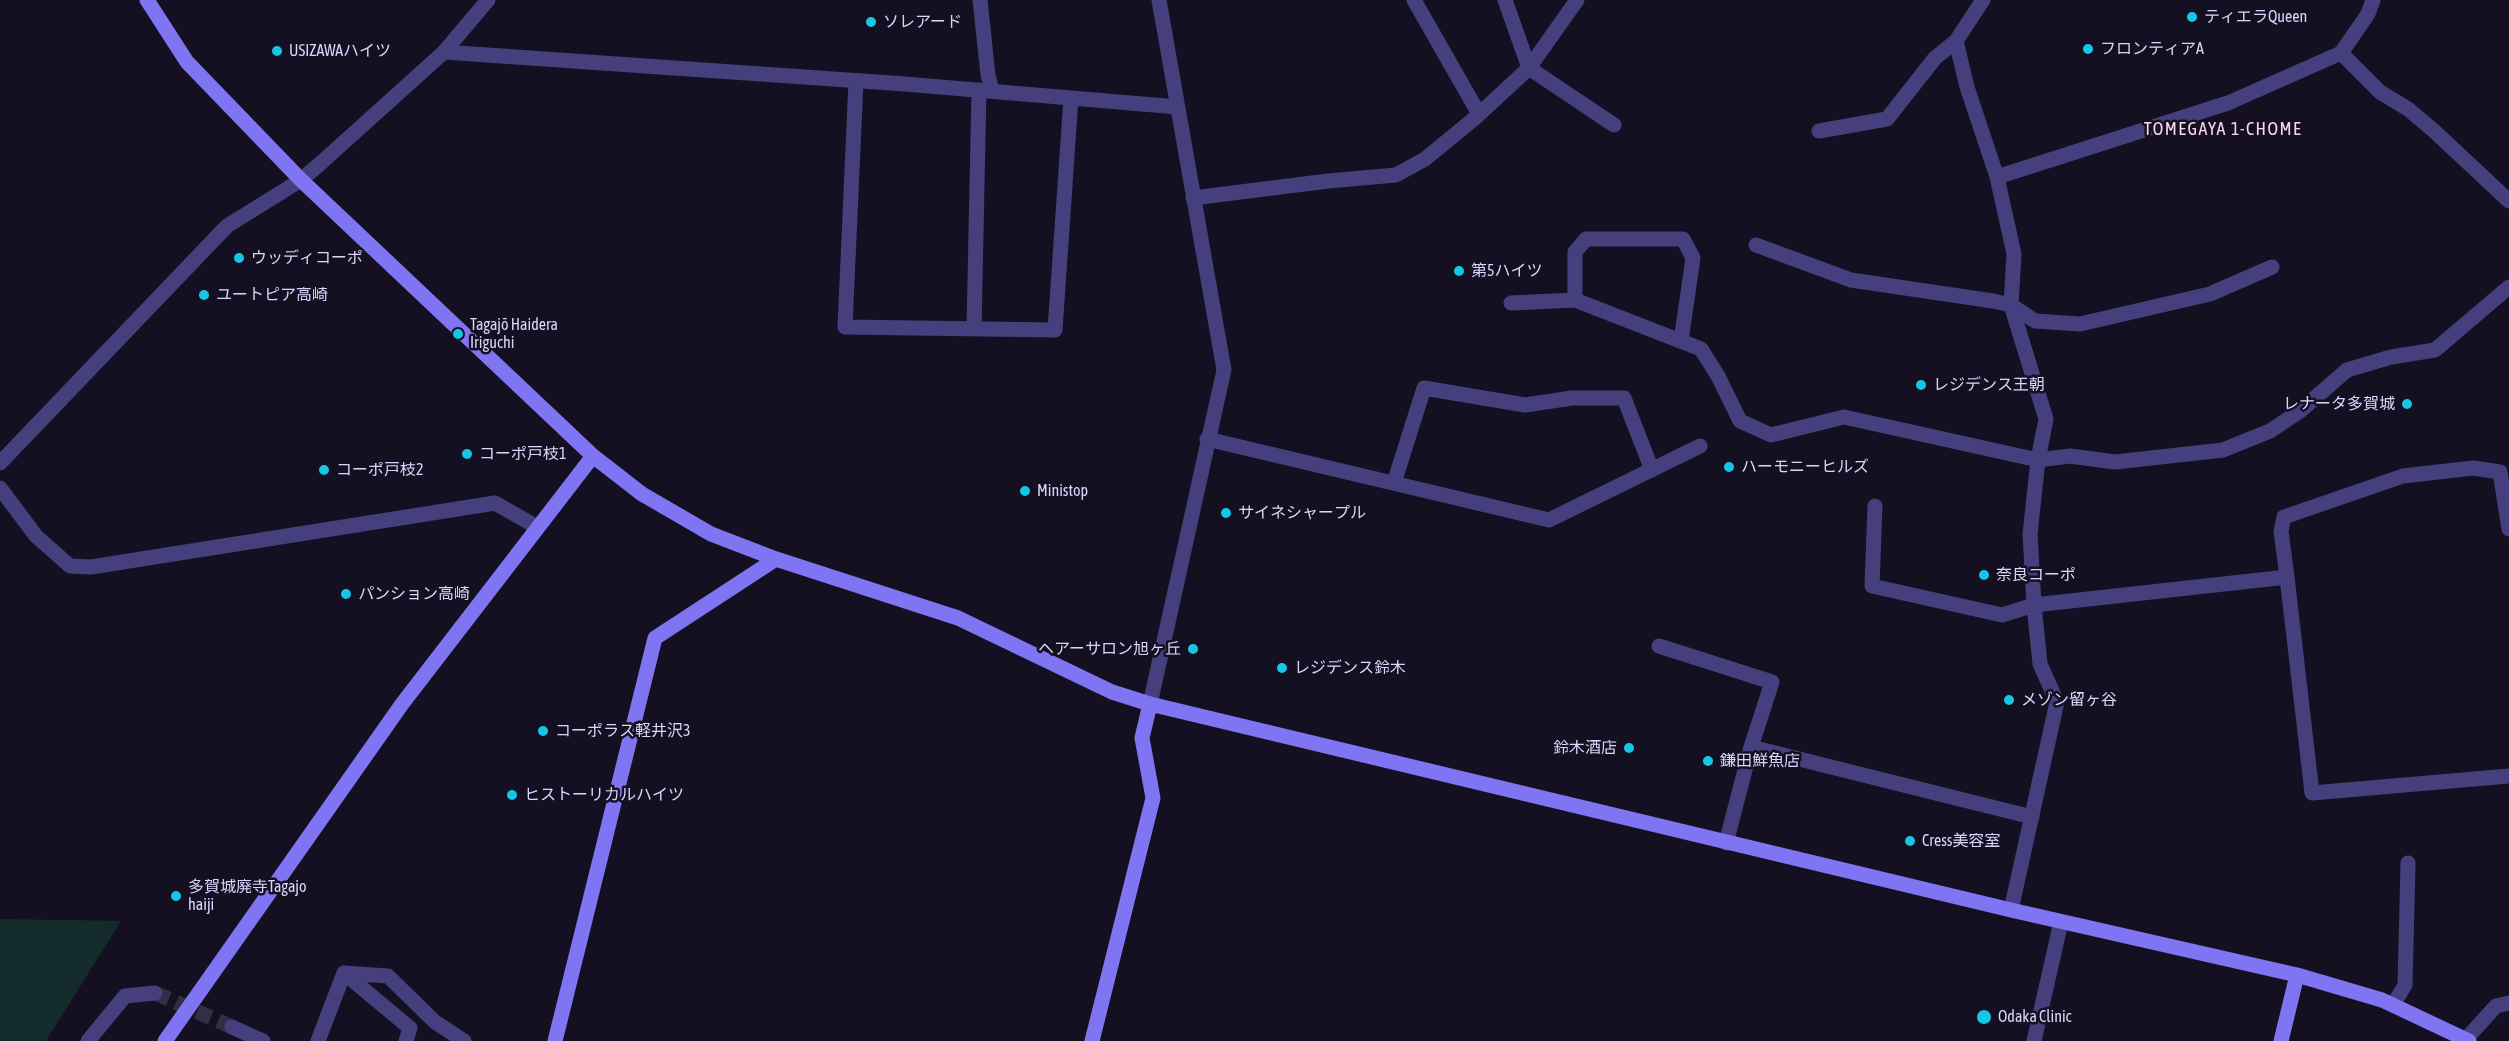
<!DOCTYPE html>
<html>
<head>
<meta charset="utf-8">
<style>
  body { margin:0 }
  canvas { display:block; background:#141022 }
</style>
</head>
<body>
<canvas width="2509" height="1041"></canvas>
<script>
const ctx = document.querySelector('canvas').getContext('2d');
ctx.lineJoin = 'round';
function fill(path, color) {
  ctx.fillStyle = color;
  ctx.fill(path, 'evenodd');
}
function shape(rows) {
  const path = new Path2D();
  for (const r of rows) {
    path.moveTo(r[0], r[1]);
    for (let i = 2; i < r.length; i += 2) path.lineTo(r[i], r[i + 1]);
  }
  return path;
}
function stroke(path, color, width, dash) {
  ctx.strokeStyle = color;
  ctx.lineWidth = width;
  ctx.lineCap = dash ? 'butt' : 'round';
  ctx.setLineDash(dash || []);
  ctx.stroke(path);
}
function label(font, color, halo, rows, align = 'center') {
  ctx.font = font + ' "Asap Condensed","Noto Sans JP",sans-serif';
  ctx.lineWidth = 5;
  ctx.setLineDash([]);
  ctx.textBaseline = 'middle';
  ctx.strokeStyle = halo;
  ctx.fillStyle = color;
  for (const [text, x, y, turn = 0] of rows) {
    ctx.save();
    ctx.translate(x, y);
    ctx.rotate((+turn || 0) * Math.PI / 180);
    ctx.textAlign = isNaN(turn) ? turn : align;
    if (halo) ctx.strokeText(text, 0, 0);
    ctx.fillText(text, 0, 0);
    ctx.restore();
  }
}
const green = shape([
  [0,919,121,921,46,1041,0,1041]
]);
const streetTunnel = shape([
  [155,993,232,1027]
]);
const lane = shape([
  [1414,0,1479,114],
  [1575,300,1575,252,1586,239,1683,239,1693,258,1681,341]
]);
const street = shape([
  [980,0,988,75,992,91],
  [1505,0,1529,68,1614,125],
  [444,52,905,84,1178,107],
  [2341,53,2380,92,2408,109,2433,130,2509,201],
  [856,81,845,327,1055,330,1071,98],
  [1819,131,1887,119,1935,58,1956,41,1983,0],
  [1997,177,2228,103,2341,53,2368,14,2373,0],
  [1193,198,1328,181,1396,175,1425,159,1475,118,1529,68,1577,0],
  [1756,245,1851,280,1993,301,2011,305,2035,321,2080,324,2210,294,2272,267],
  [1511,303,1575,300,1701,349,1718,376,1740,421,1771,435,1844,417,2038,460,2046,419,2011,305,2014,254,1997,177,1967,87,1956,41],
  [974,329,979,90],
  [1207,439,1549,520,1700,446],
  [0,463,227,226,301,180,322,162,444,52,488,0],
  [1394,483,1424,388,1525,405,1572,398,1624,398,1652,470],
  [0,488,36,536,70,566,91,567,495,503,537,527],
  [1875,506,1872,586,2002,615,2034,605,2287,577,2312,793,2509,776],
  [2287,577,2281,531,2284,517,2403,476,2473,468,2500,472,2509,529],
  [1659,646,1772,682,1751,747,1726,843],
  [1150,704,1224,370,1159,0],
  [1751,747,2032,817],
  [2011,910,2057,702,2040,664,2034,605,2030,534,2038,460,2070,456,2115,462,2223,450,2270,431,2300,411,2347,370,2391,357,2435,350,2509,287],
  [344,973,410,1028,406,1041],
  [2393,1005,2405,985,2408,863],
  [232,1027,263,1041],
  [2466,1039,2496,1006,2509,1003],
  [88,1041,125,996,155,993],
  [318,1041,344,973,388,976,435,1022,464,1041],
  [2034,1041,2061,922]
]);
const secondary = shape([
  [147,0,187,62,301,180,593,456,642,494,711,534,776,559,958,618,1112,692,1150,704,2011,910,2297,975,2382,1000,2469,1041],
  [165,1041,402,704,593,456],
  [555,1041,655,638,776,559],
  [1092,1041,1153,798,1142,738,1150,704],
  [2281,1041,2297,975]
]);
const markers = [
  [2192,17,6,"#15c6e7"],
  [871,22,6,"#15c6e7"],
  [2088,49,6,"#15c6e7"],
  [277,51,6,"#15c6e7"],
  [239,258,6,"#15c6e7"],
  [1459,271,6,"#15c6e7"],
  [204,295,6,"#15c6e7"],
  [458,334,6,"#15c6e7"],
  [1921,385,6,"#15c6e7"],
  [2407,404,6,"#15c6e7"],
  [467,454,6,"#15c6e7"],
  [1729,467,6,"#15c6e7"],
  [324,470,6,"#15c6e7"],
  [1025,491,6,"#15c6e7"],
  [1226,513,6,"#15c6e7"],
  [1984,575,6,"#15c6e7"],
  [346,594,6,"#15c6e7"],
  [1193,649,6,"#15c6e7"],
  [1282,668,6,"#15c6e7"],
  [2009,700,6,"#15c6e7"],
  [543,731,6,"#15c6e7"],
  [1629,748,6,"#15c6e7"],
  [1708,761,6,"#15c6e7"],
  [512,795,6,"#15c6e7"],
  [1910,841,6,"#15c6e7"],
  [176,896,6,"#15c6e7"],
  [1984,1017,8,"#15c6e7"]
];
const poiNames = [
  ["ティエラQueen",2204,17],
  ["ソレアード",883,22],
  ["フロンティアA",2100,49],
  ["USIZAWAハイツ",289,51],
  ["ウッディコーポ",251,258],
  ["第5ハイツ",1471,271],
  ["ユートピア高崎",216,295],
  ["Tagajō Haidera",470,325],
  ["Iriguchi",470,343],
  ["レジデンス王朝",1933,385],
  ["レナータ多賀城",2395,404,"right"],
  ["コーポ戸枝1",479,454],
  ["ハーモニーヒルズ",1741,467],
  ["コーポ戸枝2",336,470],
  ["Ministop",1037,491],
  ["サイネシャープル",1238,513],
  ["奈良コーポ",1996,575],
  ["パンション高崎",358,594],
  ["ヘアーサロン旭ヶ丘",1181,649,"right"],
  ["レジデンス鈴木",1294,668],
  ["メゾン留ヶ谷",2021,700],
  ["コーポラス軽井沢3",555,731],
  ["鈴木酒店",1617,748,"right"],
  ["鎌田鮮魚店",1720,761],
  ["ヒストーリカルハイツ",524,795],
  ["Cress美容室",1922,841],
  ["多賀城廃寺Tagajo",188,887],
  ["haiji",188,905],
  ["Odaka Clinic",1998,1017]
];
const neighbourhoodNames = [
  ["TOMEGAYA 1-CHOME",2223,129]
];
fill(green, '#142b2c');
stroke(streetTunnel, '#322e43', 15, [15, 8]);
stroke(lane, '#453f7d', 15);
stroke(street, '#453f7d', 15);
stroke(secondary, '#7f75f2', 15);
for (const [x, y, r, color] of markers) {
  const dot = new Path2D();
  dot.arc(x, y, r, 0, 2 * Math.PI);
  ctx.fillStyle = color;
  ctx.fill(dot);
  stroke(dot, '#141022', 2);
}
label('16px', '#dcd5fb', '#141022', poiNames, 'left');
ctx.letterSpacing = '1.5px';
label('18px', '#fbd7ec', '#141022', neighbourhoodNames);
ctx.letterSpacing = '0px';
</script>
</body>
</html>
